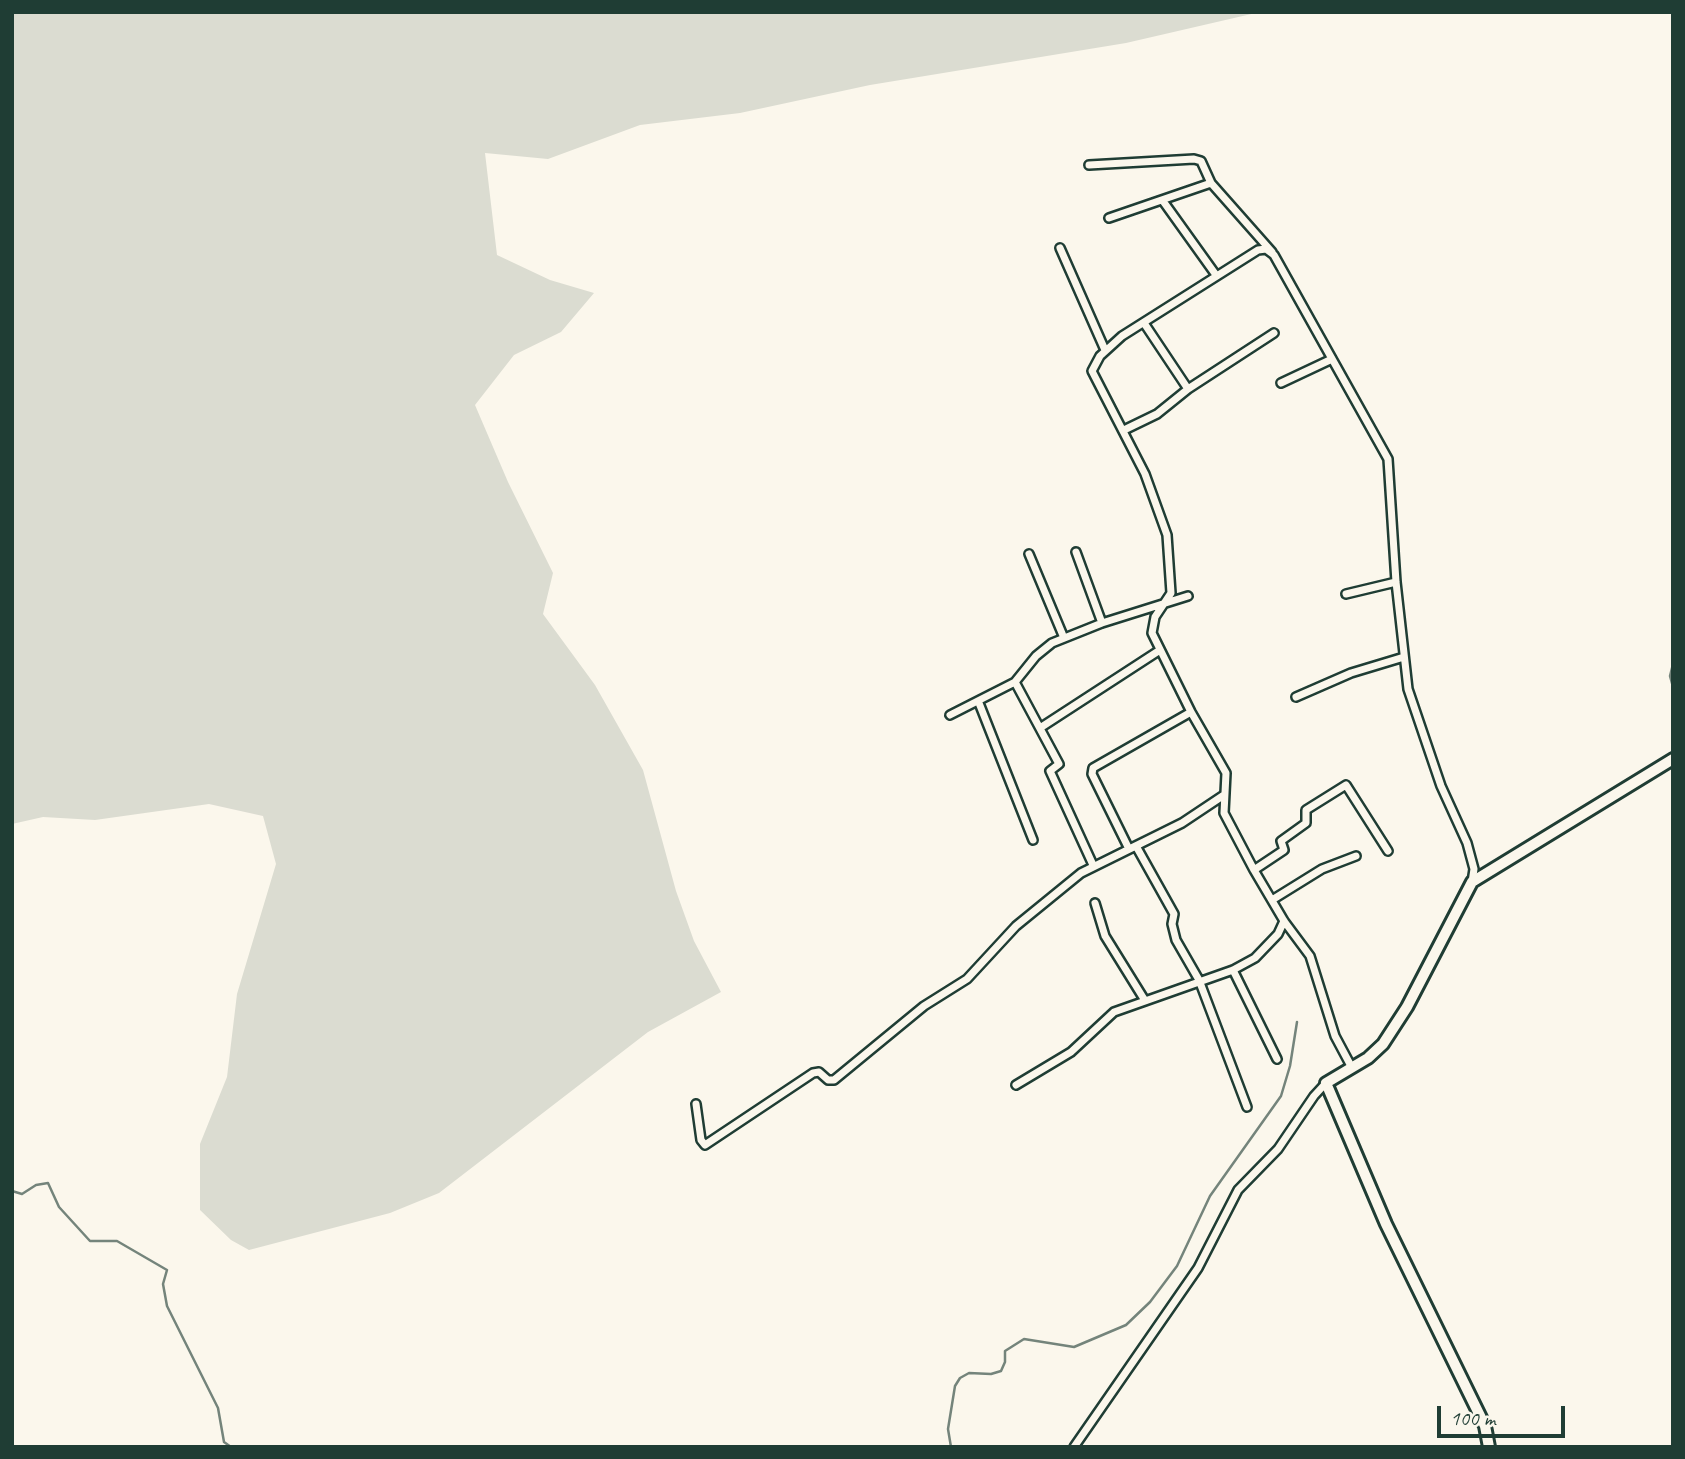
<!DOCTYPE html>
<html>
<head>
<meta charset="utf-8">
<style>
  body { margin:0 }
  #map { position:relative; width:1685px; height:1459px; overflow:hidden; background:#fbf7ec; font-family:Caveat,sans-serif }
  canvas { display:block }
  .frame { position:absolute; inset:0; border:14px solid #1f3d34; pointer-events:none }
  .scale { position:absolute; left:1437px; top:1406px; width:128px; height:32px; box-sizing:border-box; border:4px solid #1f3d34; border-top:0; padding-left:9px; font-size:21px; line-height:24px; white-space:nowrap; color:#1f3d34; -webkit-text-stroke:5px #fbf7ec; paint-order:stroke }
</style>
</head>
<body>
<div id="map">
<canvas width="1685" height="1459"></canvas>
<div class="frame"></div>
<div class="scale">100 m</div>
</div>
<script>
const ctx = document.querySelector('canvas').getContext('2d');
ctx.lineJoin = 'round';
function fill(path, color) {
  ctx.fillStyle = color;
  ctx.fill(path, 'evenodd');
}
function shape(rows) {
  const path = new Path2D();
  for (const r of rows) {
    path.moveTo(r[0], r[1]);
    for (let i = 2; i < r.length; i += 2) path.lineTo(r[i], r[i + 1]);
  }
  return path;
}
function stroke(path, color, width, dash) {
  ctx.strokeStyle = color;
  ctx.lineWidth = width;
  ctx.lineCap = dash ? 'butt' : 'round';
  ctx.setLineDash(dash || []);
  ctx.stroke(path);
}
const green = shape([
  [12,12,1260,12,1126,43,870,85,740,113,640,125,548,159,485,153,497,255,550,280,594,293,561,332,514,355,475,405,508,482,553,573,543,614,595,685,643,770,676,891,694,941,721,992,648,1032,439,1193,390,1213,249,1250,231,1240,200,1210,200,1144,227,1077,237,994,276,864,263,816,209,804,95,820,43,817,12,824]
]);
const stream = shape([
  [1673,664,1670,676,1673,687],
  [12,1191,22,1194,36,1185,48,1183,59,1207,90,1241,117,1241,167,1270,163,1284,167,1306,218,1408,224,1442,231,1447],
  [951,1447,948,1429,955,1386,960,1378,969,1373,991,1374,1001,1371,1005,1362,1005,1351,1024,1339,1074,1347,1126,1325,1150,1302,1177,1266,1210,1196,1281,1096,1290,1066,1297,1022]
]);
const street = shape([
  [1089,165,1194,159,1201,161,1211,183],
  [1163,201,1216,275],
  [1109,218,1211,183,1272,252],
  [1060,248,1105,350],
  [1144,323,1188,389,1274,333],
  [1281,383,1332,359],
  [1124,430,1157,414,1188,389],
  [1076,552,1102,623],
  [1029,554,1064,638],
  [1346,594,1396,582],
  [1015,682,1059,764,1050,771,1093,865],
  [1296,697,1351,673,1404,657],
  [979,703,1033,840],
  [950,715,1015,682,1036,656,1052,643,1102,623,1188,596],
  [1040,728,1160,650],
  [1136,846,1174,914,1172,924,1176,940,1199,980,1247,1107],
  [1129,849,1092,774,1093,768,1191,712],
  [1254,870,1284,850,1281,841,1306,823,1306,810,1346,785,1388,851],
  [1272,900,1322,869,1356,856],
  [1095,903,1105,936,1144,999],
  [1233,970,1277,1059],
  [1351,1066,1335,1036,1310,956,1284,921,1254,870,1224,813,1226,773,1191,712,1152,633,1155,617,1171,593,1167,535,1145,474,1092,371,1100,356,1122,336,1258,250,1266,249,1274,255,1388,459,1396,582,1408,689,1441,786,1467,843,1474,869,1472,882],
  [1016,1085,1071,1052,1114,1012,1233,970,1255,958,1278,934,1284,921],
  [696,1104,701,1140,705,1145,813,1073,819,1072,828,1080,834,1080,924,1006,967,979,1016,926,1081,873,1182,823,1224,795],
  [1074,1447,1198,1268,1238,1190,1278,1149,1314,1096,1326,1083]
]);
const secondary = shape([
  [1489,1447,1485,1426,1386,1224,1326,1083,1368,1058,1383,1044,1407,1007,1472,882,1673,759]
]);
fill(green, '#dbdcd1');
stroke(stream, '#74847b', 2.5);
stroke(street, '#1f3d34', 12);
stroke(secondary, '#1f3d34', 16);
stroke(street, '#fbf7ec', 7);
stroke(secondary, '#fbf7ec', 10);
</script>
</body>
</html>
